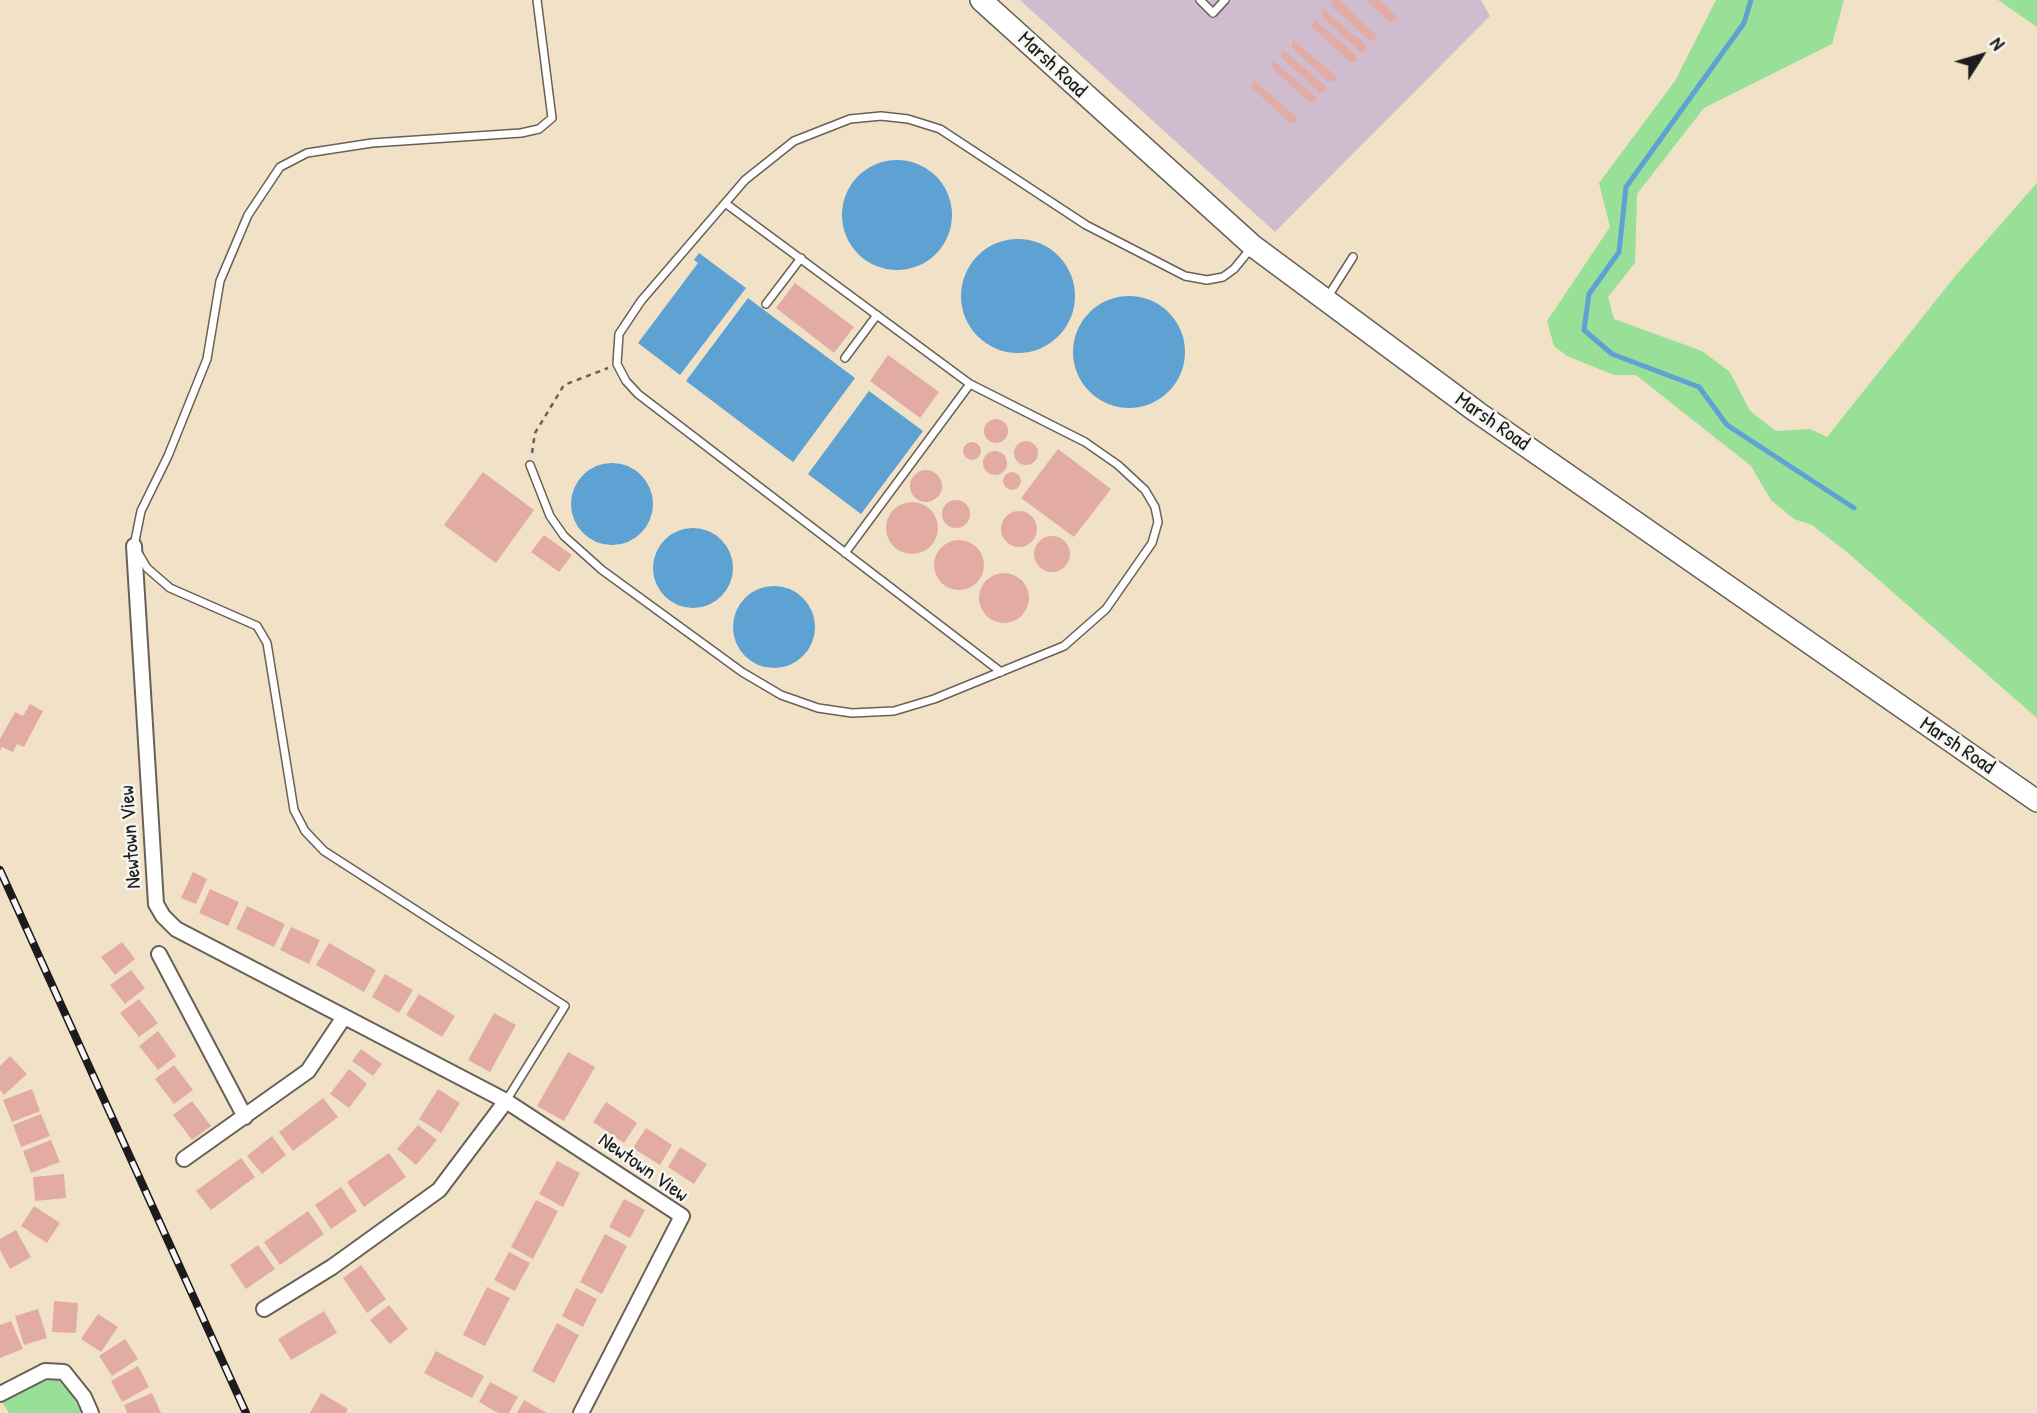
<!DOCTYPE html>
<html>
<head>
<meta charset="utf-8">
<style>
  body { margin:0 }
  #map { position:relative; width:2037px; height:1413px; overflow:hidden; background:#f1e2c7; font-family:"Patrick Hand",sans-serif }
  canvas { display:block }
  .north { position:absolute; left:1946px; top:21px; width:70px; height:70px; -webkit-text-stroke:5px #f6f6f2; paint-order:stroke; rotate:53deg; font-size:19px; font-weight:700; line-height:28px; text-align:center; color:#1c1c1c }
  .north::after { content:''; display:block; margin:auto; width:24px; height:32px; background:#1c1c1c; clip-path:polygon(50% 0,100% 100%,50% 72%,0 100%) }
</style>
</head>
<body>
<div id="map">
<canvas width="2037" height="1413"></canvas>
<div class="north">N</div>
</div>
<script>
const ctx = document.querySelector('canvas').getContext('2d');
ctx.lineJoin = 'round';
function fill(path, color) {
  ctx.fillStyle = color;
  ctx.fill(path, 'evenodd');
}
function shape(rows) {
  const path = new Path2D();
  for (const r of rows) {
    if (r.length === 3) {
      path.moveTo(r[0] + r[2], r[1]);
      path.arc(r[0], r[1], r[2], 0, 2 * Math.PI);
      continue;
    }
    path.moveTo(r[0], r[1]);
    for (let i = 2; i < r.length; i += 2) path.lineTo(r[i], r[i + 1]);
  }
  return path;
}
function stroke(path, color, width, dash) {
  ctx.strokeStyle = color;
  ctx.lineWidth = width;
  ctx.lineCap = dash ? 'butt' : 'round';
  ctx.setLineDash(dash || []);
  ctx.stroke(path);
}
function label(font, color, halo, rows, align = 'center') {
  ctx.font = font + ' "Patrick Hand",sans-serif';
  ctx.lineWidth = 5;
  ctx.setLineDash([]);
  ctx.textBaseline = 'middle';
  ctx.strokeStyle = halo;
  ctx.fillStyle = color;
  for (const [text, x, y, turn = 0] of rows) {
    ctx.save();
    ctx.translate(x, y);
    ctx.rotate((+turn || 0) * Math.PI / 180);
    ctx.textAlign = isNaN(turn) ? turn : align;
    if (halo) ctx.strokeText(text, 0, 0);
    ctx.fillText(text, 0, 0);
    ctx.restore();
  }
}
const industrial = shape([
  [1020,0,1481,0,1490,16,1275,232]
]);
const green = shape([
  [1716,0,1844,0,1832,44,1704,108,1637,194,1635,263,1608,297,1614,319,1702,351,1730,372,1750,411,1776,431,1810,429,1827,437,1956,275,2037,183,2037,718,1848,553,1812,525,1794,519,1771,500,1751,466,1636,375,1614,375,1567,356,1554,346,1547,321,1610,227,1599,183,1675,81],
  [1998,0,2037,0,2037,27],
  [51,1377,65,1382,82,1413,9,1413,2,1402,5,1396]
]);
const water = shape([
  [897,215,55],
  [1018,296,57],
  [699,253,746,288,680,375,638,343,698,263,694,260],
  [1129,352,56],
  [748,298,855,378,793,462,686,381],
  [869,391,923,431,861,514,808,474],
  [612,504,41],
  [693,568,40],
  [774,627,41]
]);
const stream = shape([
  [1751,0,1744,23,1626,187,1619,252,1589,294,1584,330,1612,354,1699,387,1727,425,1854,508]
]);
const building = shape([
  [1332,0,1339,0,1376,35,1376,39,1370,41,1331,5],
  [1366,0,1380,0,1397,16,1397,20,1390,22],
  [1323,9,1366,45,1367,50,1360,52,1321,16],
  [1314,19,1357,56,1357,61,1351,63,1312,27],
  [1293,40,1336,76,1336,80,1329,82,1291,47],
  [1283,50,1326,86,1326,91,1320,93,1281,57],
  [1273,60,1316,97,1316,101,1310,103,1271,67],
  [1254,80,1296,117,1297,121,1290,123,1251,87],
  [795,283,854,327,834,353,776,308],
  [888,355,939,392,920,418,870,381],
  [996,431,12],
  [1026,453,12],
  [972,451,9],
  [1058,449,1111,489,1074,537,1021,498],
  [995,463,12],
  [926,486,16],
  [483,472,534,510,496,563,444,525],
  [1012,481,9],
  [956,514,14],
  [912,528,26],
  [1019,529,18],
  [544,535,572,555,559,572,531,552],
  [1052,554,18],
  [959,565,25],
  [1004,598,25],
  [30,704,43,711,24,747,17,744,13,752,2,747,0,751,0,739,15,712,23,716],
  [193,872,207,879,196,904,181,898],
  [210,889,239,902,228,926,199,913],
  [247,906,285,924,274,947,236,929],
  [291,927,320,940,309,964,280,950],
  [122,942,135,959,115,975,101,957],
  [329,943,376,970,364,992,316,965],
  [131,970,145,988,125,1004,110,985],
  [385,974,413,990,399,1013,372,997],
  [419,994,455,1016,442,1037,406,1015],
  [139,999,158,1023,139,1037,120,1013],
  [494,1013,516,1025,490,1072,468,1060],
  [158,1031,176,1056,158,1070,139,1046],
  [361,1049,382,1064,373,1076,352,1061],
  [568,1052,595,1067,564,1121,537,1106],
  [10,1056,27,1074,4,1095,0,1090,0,1066],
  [174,1065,193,1090,174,1104,155,1079],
  [349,1069,367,1084,349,1108,330,1094],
  [32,1089,40,1111,12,1122,3,1100],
  [438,1089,460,1103,441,1133,419,1119],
  [323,1098,338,1117,293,1151,279,1132],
  [192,1101,211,1126,192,1140,173,1115],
  [606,1102,637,1123,624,1143,593,1122],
  [41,1114,50,1136,21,1147,13,1125],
  [418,1125,437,1140,416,1165,397,1149],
  [646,1128,672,1145,660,1165,633,1148],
  [272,1136,286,1155,262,1174,247,1156],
  [51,1140,60,1162,31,1173,23,1151],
  [680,1147,707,1164,694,1184,668,1167],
  [389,1153,406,1177,364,1207,347,1182],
  [241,1158,255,1177,211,1210,196,1191],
  [557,1161,580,1173,563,1207,539,1194],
  [64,1174,66,1198,35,1201,33,1177],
  [341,1187,357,1211,331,1229,315,1205],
  [624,1199,645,1210,630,1238,609,1227],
  [536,1200,558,1211,533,1259,511,1247],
  [34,1206,60,1223,47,1243,21,1226],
  [308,1211,324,1234,280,1265,264,1242],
  [16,1230,31,1257,10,1269,0,1250,0,1239],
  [605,1234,627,1246,602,1294,580,1282],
  [258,1245,275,1269,246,1289,230,1265],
  [509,1252,530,1263,515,1291,494,1280],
  [361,1265,386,1299,367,1313,343,1278],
  [487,1287,510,1298,485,1346,463,1335],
  [576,1288,597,1299,583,1327,562,1316],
  [54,1301,78,1303,76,1333,52,1332],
  [389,1305,408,1329,390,1344,370,1320],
  [38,1309,47,1338,24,1345,15,1316],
  [324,1311,337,1333,291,1360,278,1339],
  [98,1314,118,1327,101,1352,81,1339],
  [11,1321,23,1349,0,1358,0,1325],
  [557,1323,579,1335,554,1383,532,1371],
  [125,1339,138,1359,112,1376,99,1356],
  [436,1351,484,1376,472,1398,424,1373],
  [138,1366,149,1387,122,1402,111,1381],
  [490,1382,518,1397,509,1413,498,1413,479,1402],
  [152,1393,161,1413,127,1413,124,1405],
  [321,1393,348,1409,346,1413,310,1413],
  [524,1400,538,1408,547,1413,517,1413]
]);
const path = shape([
  [532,453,535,433,564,385,608,368]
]);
const lane = shape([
  [1200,0,1213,13,1225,0],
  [1327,298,1353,257],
  [766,304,801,258],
  [845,358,877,315],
  [530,465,550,516,564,536,602,570,742,672,781,695,818,708,852,713,894,711,934,699,1064,646,1106,609,1152,543,1158,522,1155,507,1145,490,1118,465,1085,442,970,384,725,203],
  [845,553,970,384],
  [1001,672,638,394,626,381,617,364,619,334,641,301,745,180,794,141,850,119,881,116,908,119,940,129,1086,225,1185,276,1207,280,1223,277,1234,269,1252,247],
  [506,1101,565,1006,324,851,305,831,294,810,267,643,257,626,170,588,147,568,134,546,141,511,168,456,207,359,220,281,248,215,280,167,307,153,372,143,521,133,539,129,552,118,537,0]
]);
const street = shape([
  [134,546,156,904,163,916,176,929,506,1101,682,1216,581,1413],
  [159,954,245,1117],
  [184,1159,308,1071,344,1017],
  [264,1309,332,1267,439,1190,506,1101],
  [0,1394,45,1371,64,1372,84,1397,91,1413]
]);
const secondary = shape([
  [981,0,1253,246,1477,412,2037,801]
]);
const rail = shape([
  [0,870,246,1413]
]);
const streetNames = [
  ["Marsh Road",1052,65,43],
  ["Marsh Road",1492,422,35],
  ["Marsh Road",1957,746,34],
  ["Newtown View",131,837,-94],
  ["Newtown View",643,1168,35]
];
fill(industrial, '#cfbdcf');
fill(green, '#98df98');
fill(water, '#5da2d2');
stroke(stream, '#5da2d2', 5);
fill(building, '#e2aca5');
stroke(lane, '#676158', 10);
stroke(street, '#676158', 18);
stroke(secondary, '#676158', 24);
stroke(path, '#676158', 2.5, [5, 5]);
stroke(lane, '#fff', 7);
stroke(street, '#fff', 14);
stroke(secondary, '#fff', 21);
stroke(rail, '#1c1c1c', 8);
stroke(rail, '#f6f6f2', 5, [16]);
label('21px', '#1c1c1c', '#f6f6f2', streetNames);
</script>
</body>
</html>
